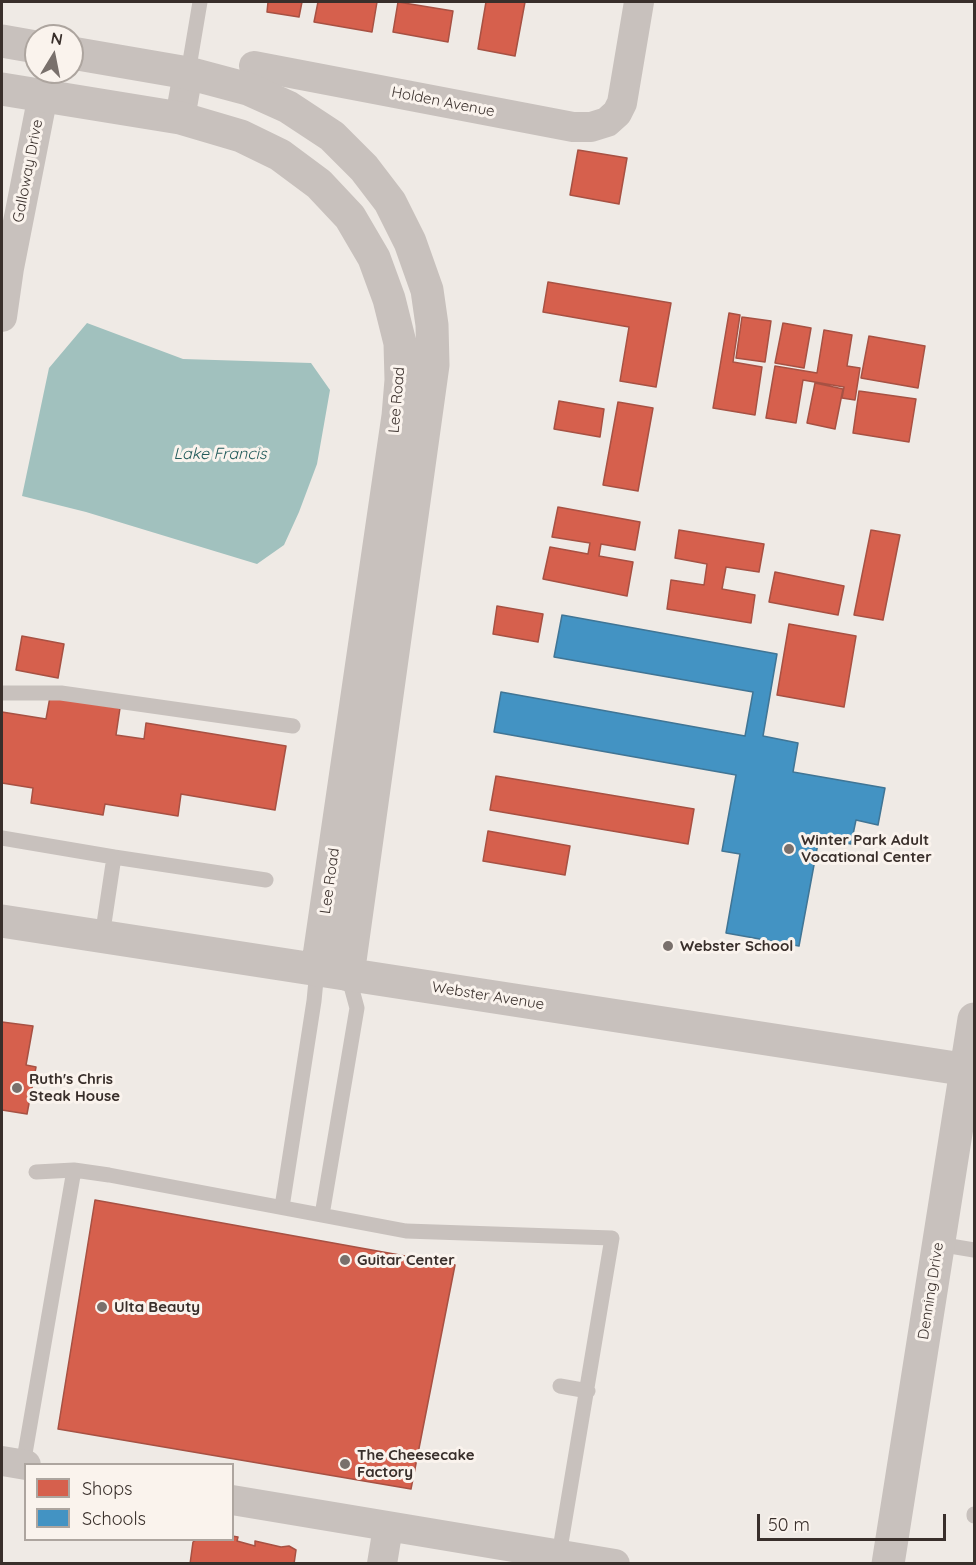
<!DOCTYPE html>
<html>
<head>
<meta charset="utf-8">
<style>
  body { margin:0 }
  #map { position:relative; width:976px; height:1565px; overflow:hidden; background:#efeae5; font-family:Quicksand,sans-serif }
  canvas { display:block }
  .frame { position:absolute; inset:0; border:3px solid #392f2b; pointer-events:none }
  .legend { position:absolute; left:24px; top:1463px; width:210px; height:78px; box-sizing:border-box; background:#faf3ed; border:2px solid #ada59f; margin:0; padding:8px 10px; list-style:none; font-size:18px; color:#392f2b }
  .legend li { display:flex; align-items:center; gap:12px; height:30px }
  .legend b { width:30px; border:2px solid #ada59f }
  .north { position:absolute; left:24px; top:24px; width:60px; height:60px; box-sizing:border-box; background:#faf3ed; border:2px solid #ada59f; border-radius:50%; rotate:10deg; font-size:16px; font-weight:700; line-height:24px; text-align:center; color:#392f2b }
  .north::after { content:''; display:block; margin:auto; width:21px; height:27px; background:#79706c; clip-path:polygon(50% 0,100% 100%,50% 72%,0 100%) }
  .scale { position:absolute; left:757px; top:1514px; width:189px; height:27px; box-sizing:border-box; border:3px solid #392f2b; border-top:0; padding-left:8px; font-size:18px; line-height:21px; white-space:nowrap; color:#392f2b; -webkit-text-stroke:4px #faf3ed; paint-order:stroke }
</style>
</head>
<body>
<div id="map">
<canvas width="976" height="1565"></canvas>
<div class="frame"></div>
<ul class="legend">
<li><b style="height:16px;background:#d6604d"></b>Shops</li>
<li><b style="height:16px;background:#4393c3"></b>Schools</li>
</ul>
<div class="north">N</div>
<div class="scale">50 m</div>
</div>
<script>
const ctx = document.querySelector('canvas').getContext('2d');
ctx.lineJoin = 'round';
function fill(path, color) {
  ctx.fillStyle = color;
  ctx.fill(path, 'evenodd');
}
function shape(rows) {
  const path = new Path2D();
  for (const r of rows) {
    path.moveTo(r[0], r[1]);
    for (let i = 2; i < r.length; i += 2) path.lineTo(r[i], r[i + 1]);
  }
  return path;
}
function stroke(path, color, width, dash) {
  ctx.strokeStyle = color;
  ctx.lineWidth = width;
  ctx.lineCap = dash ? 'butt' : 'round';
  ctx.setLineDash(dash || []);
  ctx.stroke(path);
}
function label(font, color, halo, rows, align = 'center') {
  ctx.font = font + ' Quicksand,sans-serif';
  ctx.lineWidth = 6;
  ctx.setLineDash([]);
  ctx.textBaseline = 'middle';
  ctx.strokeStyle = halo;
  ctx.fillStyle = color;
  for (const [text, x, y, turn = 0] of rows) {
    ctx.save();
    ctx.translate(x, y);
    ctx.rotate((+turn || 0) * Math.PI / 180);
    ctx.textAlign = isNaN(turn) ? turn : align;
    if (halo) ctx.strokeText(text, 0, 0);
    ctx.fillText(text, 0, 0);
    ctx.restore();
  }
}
const water = shape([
  [87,323,183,359,311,363,330,390,317,464,299,512,284,545,257,564,86,512,22,496,49,368]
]);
const shops = shape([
  [268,2,302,2,299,17,267,12,268,2],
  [318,2,377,2,372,32,314,22,318,2],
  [398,2,453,11,448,42,393,32,398,2],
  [486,2,525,2,515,56,478,49,486,2],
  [578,150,627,158,619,204,570,195,578,150],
  [548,282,671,303,656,387,620,381,629,327,543,312,548,282],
  [729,313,740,315,733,362,762,367,755,415,713,408,729,313],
  [742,317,771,321,765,362,736,358,742,317],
  [783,323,811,328,804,368,775,363,783,323],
  [824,330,852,335,847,366,860,368,855,400,842,398,844,387,803,380,796,423,766,418,775,366,817,373,824,330],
  [869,336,925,346,918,388,861,378,869,336],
  [815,383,843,389,835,429,807,423,815,383],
  [859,391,916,399,909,442,853,433,859,391],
  [559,401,604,409,600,437,554,429,559,401],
  [618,402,653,408,638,491,603,485,618,402],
  [558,507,640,522,635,550,601,544,599,556,633,562,627,596,543,579,550,547,588,554,590,543,552,537,558,507],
  [679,530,764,544,759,572,726,567,722,589,755,595,751,623,667,609,671,580,704,585,707,564,675,558,679,530],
  [871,530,900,535,883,620,854,615,871,530],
  [775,572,844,586,838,615,769,602,775,572],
  [497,606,543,614,538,642,493,634,497,606],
  [789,624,856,636,844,707,777,695,789,624],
  [22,636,64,644,58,678,16,670,22,636],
  [50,697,120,708,116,735,144,739,146,723,286,746,275,810,181,794,178,816,105,804,103,815,31,803,33,788,2,783,2,712,46,719,50,697],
  [496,776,694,809,688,844,490,810,496,776],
  [488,831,570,846,565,875,483,861,488,831],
  [2,1022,33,1026,26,1065,36,1067,27,1114,2,1110,2,1022],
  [95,1200,455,1265,411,1489,58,1429,95,1200],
  [232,1536,238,1537,237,1541,255,1546,255,1541,281,1547,289,1546,296,1550,294,1564,190,1564,193,1542,196,1540,232,1540,232,1536]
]);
const schools = shape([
  [562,615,777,654,763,736,798,743,793,772,885,788,878,825,856,820,851,844,819,838,799,946,726,933,740,854,722,851,736,775,494,732,501,692,745,736,753,692,554,657,562,615]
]);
const service = shape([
  [188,73,200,2],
  [2,693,61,693,293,726],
  [2,838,114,857,102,937],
  [114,857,266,880],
  [36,1172,74,1170,109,1175,406,1231,612,1238,559,1555],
  [282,1207,314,1001,317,970],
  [322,1215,357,1008,348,975],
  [938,1244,974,1250],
  [560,1386,588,1391],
  [23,1465,74,1170],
  [974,1516,974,1514]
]);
const minor = shape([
  [254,66,573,127,591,127,607,122,617,113,622,103,639,2],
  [180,118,188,73],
  [2,317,9,268,43,95],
  [2,1461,26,1465],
  [232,1500,615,1564],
  [382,1564,388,1527]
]);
const tertiary = shape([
  [2,41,36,47],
  [72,53,188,73,248,89,288,107,332,136,364,168,390,202,410,242,427,290,432,325,433,365,348,975],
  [2,89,180,118,241,136,280,155,319,184,350,217,374,258,389,299,400,343,401,380,398,416,317,970],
  [2,921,974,1071],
  [888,1564,974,1019]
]);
const markers = [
  [789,849,6,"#79706c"],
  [668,946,6,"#79706c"],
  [17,1088,6,"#79706c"],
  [345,1260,6,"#79706c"],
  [102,1307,6,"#79706c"],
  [345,1464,6,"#79706c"]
];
const streetNames = [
  ["Holden Avenue",443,102,11],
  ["Galloway Drive",28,171,-79],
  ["Lee Road",397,400,-85],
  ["Lee Road",330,881,-82],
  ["Webster Avenue",488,996,9],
  ["Denning Drive",931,1291,-81]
];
const poiNames = [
  ["Winter Park Adult",801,840],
  ["Vocational Center",801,857],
  ["Webster School",680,946],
  ["Ruth's Chris",29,1079],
  ["Steak House",29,1096],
  ["Guitar Center",357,1260],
  ["Ulta Beauty",114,1307],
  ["The Cheesecake",357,1455],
  ["Factory",357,1472]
];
const waterNames = [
  ["Lake Francis",220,454]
];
fill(water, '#a1c1be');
fill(shops, '#d6604d');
stroke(shops, '#a75143', 1.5);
fill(schools, '#4393c3');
stroke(schools, '#407595', 1.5);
stroke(service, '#c8c1bd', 15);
stroke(minor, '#c8c1bd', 30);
stroke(tertiary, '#c8c1bd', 33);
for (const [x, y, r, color] of markers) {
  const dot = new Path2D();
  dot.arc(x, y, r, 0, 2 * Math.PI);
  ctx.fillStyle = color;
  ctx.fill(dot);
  stroke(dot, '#faf3ed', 2);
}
label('15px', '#392f2b', '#faf3ed', streetNames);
label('bold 15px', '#392f2b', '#faf3ed', poiNames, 'left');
label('italic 16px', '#215a5a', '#faf3ed', waterNames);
</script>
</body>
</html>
